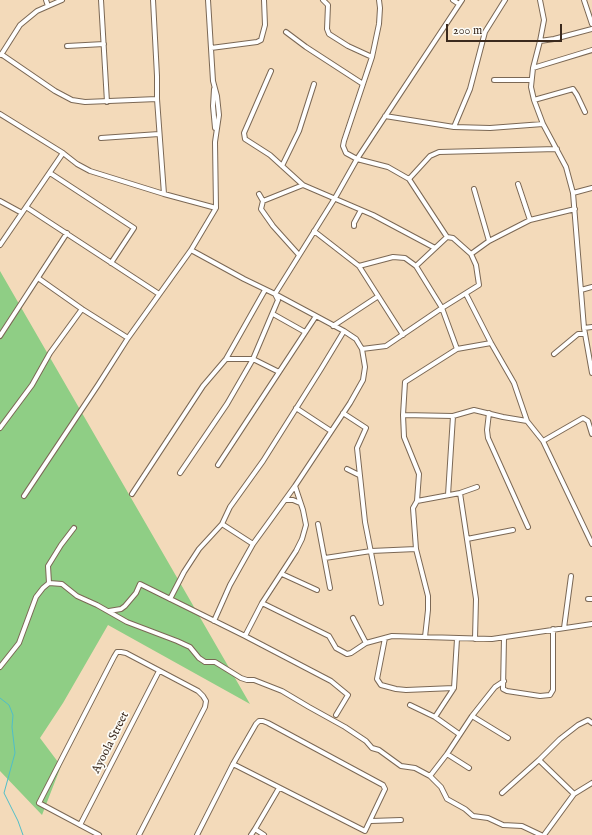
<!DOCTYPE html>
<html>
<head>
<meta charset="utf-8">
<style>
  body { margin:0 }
  #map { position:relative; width:592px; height:835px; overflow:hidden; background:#f3daba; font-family:"IM FELL English",serif }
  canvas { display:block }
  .scale { position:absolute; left:446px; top:24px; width:116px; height:18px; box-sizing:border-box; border:2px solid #3b2a1e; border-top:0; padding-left:5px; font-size:12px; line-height:14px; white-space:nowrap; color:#3b2a1e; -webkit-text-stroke:3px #fdfcf7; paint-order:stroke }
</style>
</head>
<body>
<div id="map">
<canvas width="592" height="835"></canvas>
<div class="scale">200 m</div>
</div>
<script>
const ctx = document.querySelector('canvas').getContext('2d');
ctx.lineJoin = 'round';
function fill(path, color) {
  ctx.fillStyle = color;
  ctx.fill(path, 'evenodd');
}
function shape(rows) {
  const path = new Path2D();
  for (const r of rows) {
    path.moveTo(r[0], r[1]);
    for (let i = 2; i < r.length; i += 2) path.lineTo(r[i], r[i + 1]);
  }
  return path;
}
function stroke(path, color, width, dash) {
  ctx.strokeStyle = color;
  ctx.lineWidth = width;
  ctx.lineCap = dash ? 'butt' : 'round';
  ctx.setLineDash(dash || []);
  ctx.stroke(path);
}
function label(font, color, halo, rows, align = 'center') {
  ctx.font = font + ' "IM FELL English",serif';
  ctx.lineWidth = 3.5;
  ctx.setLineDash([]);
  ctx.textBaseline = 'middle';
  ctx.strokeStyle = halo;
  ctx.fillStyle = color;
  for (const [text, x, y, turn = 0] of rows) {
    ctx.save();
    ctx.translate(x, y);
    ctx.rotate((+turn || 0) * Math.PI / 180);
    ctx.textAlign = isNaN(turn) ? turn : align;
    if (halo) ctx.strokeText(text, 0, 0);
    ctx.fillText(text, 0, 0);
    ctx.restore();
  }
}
const green = shape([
  [0,271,250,704,108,625,63,703,40,738,61,766,42,815,0,771]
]);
const stream = shape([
  [0,698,9,705,13,715,12,727,15,753,4,793,18,821,23,835]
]);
const minor = shape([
  [46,0,48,6],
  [101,0,107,102],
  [153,0,157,76,157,99,164,194],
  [323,0,328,5,327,29,329,34,348,46,372,57],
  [379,0,380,8,379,24,372,57,344,141,343,146,346,153,357,159,388,167,409,179,430,156,439,152,557,149],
  [453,0,459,4],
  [540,0,544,20,540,41,533,68,531,87,534,100,543,124,566,167,573,193,584,328,592,373],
  [584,0,592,24],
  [286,32,306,47,363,84],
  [540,41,554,39,592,29],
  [67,46,104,44],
  [211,48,257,42,261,40,265,25,264,0],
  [1,54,55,91,72,100,85,102,157,99],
  [1,55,20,25,37,11,62,0],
  [533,68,592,50],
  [271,71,244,133,245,139,270,155,303,185,373,215,435,248],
  [494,80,531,80],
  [214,89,213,106,215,128],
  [534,100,573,89,577,95,585,112],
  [0,114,63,153,77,164,90,171,164,194,216,208,215,142,219,115,217,96,213,81,208,0],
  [385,116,454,127,490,128,543,124],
  [454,127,470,89,485,32,505,0],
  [101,138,159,134],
  [282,166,299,131,314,84],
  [50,173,134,228,111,263],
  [518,184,530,220],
  [474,189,489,241],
  [573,193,592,188],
  [259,194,263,201,261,209,273,226,299,255],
  [0,201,22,213],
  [263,201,303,185],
  [26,207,159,294],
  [354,226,354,223,361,210],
  [314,231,359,266,403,335],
  [0,245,63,153],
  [191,250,216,208],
  [471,254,489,241,530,220,575,209],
  [359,266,393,257,405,258,416,266,442,308,457,349],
  [416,266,447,237],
  [38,278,82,309,128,338],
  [581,290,592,287],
  [466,294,491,343,514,383,527,421,543,441,592,544],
  [273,314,305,332],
  [333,326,377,297],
  [584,328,592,327],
  [0,336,67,233],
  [362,349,386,346,442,308,479,285,476,265,471,254,453,238,447,237,409,179],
  [554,354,578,334,585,334],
  [226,359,253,359,279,372],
  [296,408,331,431],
  [343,413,366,428,357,448,365,522,381,603],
  [489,413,487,430,488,438,528,527],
  [403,415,453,416,474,410,503,417,527,421],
  [0,428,32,385,50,353,82,309],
  [543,441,583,418,588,421,592,434],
  [218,465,316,316],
  [347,469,359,475],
  [180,473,227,404,253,359,278,300,275,294,335,198,357,159,462,0],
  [460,493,476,599,475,639],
  [132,494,203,386,226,359,265,290],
  [448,495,453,416],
  [24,496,98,385,128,338,191,250,244,279,275,294,344,331,356,339,362,349,365,367,363,380,350,403,295,486,303,510,306,525,302,539,296,551,262,603,329,636,336,648,347,654,351,653,366,643,392,636,492,639,592,624],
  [286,500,293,500,300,503],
  [417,501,460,493,477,487],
  [222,524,253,544],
  [318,524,330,588],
  [74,528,61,545,48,566,49,583,62,584,77,596,97,605,127,622,177,641,190,647,199,658,205,662,215,662,241,678,247,680,254,680,282,691,309,707,345,727,366,741,372,748,379,750,401,766,415,768,430,776,441,787,447,799,465,809,473,816,488,818,503,825,522,826,541,835],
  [467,539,513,530],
  [325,558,371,551,416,549],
  [282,574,317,590],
  [170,599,184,572,199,549,222,524,230,507,263,461,321,369,344,331],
  [588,599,592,599],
  [109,611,121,609,125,606,136,593,140,584,245,636,331,681,348,695,336,715],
  [353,618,366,643],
  [214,621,230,585,253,544,295,486],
  [564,628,571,576],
  [245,636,262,603],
  [425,637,428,610,428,596,416,549,413,508,417,501,419,474,404,437,403,415,405,382,457,349,491,343],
  [385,638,377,679,381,685,396,689,406,690,454,688],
  [504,638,503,689,507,691,540,696,550,695,553,690,553,629],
  [0,667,19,643,36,597,43,588,49,583],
  [410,705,435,717,459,734],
  [472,716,508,738],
  [435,717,454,688,457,639],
  [447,754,469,768],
  [539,760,574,794],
  [430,776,447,754,472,716,495,687,504,681],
  [502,793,539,760,560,739,578,725,588,720,592,723],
  [371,821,401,820],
  [80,825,159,671],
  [99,835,39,803,114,657,117,652,121,652,126,653,198,691,203,696,206,701,205,707,139,835],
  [197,835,233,764,256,724,259,721,263,721,268,723,383,785,385,789,365,831,233,764],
  [251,835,255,829],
  [264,835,255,829,279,788],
  [544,835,574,794,592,783]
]);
const streetNames = [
  ["Ayoola Street",111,743,-63]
];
fill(green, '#8fce85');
stroke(stream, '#50bec8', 1);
stroke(minor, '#7b6855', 6);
stroke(minor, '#fff', 4);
label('12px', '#3b2a1e', '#fdfcf7', streetNames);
</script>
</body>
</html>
